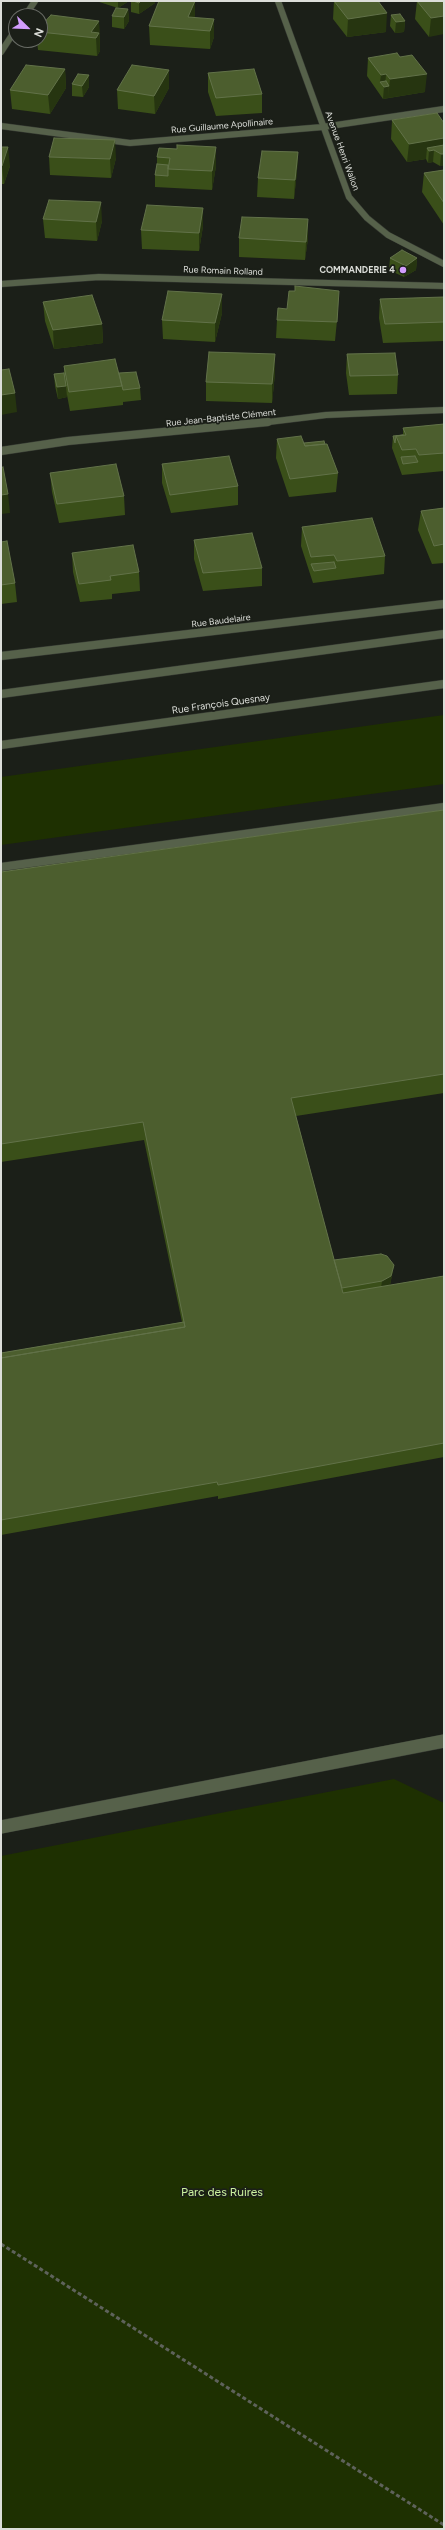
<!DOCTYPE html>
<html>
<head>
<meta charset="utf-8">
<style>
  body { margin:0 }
  #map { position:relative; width:445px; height:2530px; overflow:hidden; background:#1b1f18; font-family:Figtree,sans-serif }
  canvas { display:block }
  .frame { position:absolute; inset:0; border:2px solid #dcded9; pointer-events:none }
  .north { position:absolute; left:8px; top:8px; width:40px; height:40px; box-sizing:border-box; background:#1b1f18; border:1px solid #686b65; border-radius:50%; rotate:113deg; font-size:11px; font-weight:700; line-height:16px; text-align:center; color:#dcded9 }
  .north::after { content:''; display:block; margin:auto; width:14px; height:18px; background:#d29dfd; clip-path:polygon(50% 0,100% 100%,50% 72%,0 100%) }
</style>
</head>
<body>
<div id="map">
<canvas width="445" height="2530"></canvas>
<div class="frame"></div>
<div class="north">N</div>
</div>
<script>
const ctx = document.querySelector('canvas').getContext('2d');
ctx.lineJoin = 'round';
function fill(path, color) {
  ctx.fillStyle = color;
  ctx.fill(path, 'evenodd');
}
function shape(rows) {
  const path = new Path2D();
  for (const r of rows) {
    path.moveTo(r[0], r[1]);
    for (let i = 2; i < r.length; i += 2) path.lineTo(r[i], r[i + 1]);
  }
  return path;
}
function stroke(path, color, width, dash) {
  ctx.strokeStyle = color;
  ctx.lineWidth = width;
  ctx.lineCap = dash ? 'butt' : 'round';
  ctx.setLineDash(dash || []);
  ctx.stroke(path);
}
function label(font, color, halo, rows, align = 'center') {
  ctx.font = font + ' Figtree,sans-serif';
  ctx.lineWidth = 3.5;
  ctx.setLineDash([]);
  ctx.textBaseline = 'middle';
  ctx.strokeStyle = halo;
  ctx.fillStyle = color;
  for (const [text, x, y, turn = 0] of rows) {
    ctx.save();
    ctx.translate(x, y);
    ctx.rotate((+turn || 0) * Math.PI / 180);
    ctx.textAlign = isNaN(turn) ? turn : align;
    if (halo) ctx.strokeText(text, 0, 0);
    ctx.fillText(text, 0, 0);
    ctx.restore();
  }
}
const green = shape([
  [444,715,444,784,1,845,1,777],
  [394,1779,444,1803,444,2529,1,2529,1,1856]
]);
const path = shape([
  [1,2244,444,2525]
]);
const minorFar2 = shape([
  [278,1,349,197,367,218,388,235,444,264],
  [25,16,35,1],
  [1,52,16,29],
  [1,126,130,143,323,127,444,109],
  [1,284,99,277,444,286],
  [260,423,326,415,444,410]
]);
const minorFar1 = shape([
  [1,451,68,441,268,422],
  [1,656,444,604],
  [1,694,444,634],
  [1,745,444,684],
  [1,867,444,807]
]);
const minor = shape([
  [1,1827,444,1741]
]);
const wall = shape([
  [96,1,129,1,118,8],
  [131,1,155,1,155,3,139,14,131,12],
  [159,1,195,1,195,18,214,19,214,37,210,49,150,45,149,26],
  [334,1,386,32,347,37,333,19],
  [417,1,444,1,429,37,415,19],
  [128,9,129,21,124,29,112,27,112,16],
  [391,15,405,21,404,32,395,33,390,26],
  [99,21,100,51,97,56,38,50,37,40,40,40,40,27],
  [368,58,425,92,383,99,367,76],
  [65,69,66,88,50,114,12,109,10,90],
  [208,73,262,94,262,113,216,116,208,92],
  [89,75,89,87,83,97,72,96,72,84],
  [169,88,155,114,118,109,117,90],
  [437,113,444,165,440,166,433,162,428,163,426,159,407,162,391,139,392,120],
  [1,147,10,166,4,184,1,184],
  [159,148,216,166,212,190,155,187,155,175,157,164,157,157],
  [298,152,297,171,294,199,257,197,258,178],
  [49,157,116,158,111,178,50,175],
  [444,170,444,225,422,192,424,173],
  [203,208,203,226,199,251,142,249,141,230],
  [43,219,102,221,97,241,45,238],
  [239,238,308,238,305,260,239,257],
  [390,258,417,258,416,270,404,277,389,270],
  [444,297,444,341,383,343,379,318,380,299],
  [43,302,102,324,103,343,54,349,45,321],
  [287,309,338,310,335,341,276,338,277,320],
  [222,313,215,342,163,339,162,320],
  [347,354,398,375,397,394,349,395,346,373],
  [64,366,119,373,140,388,141,400,123,402,123,405,70,411,67,395,67,397,58,399,55,386,54,374,64,373],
  [275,373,272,403,206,401,206,382],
  [444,424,444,471,402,475,392,448,393,436,403,435,403,428],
  [277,439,304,443,325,444,338,473,336,492,289,497,276,458],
  [162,464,238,486,238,505,171,513,162,483],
  [50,473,124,496,125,515,59,523,52,492],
  [444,508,444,563,432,564,418,530,421,511],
  [302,527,385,556,384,574,313,583,301,546],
  [194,540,262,568,262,586,203,591,194,559],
  [1,542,15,583,17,602,1,604],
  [72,553,139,572,140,591,112,594,112,599,80,602,73,572],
  [444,810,444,1093,296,1116,334,1260,394,1265,390,1285,444,1276,444,1457,218,1499,218,1496,1,1535,1,1353,182,1322,144,1140,1,1162,1,872]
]);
const shadedWall = shape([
  [118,1,129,1,118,8],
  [141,1,155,1,155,3,139,14,139,3],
  [195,1,195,18,188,17],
  [128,9,129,21,124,29,124,17],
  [387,13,386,32,347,37,348,19],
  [444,16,444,34,429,37,431,18],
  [214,19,214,37,210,49,210,31],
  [99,21,100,51,97,56,96,38,91,32],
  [405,21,404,32,395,33,396,22],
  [65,69,66,88,50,114,48,95],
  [169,70,169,88,155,114,154,96],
  [386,74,385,87,389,86,388,98,383,99,384,87,380,82,381,75],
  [427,74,425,92,388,98,390,79],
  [89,75,89,87,83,97,82,86],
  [444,138,444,165,440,166,441,154,434,150,433,162,428,163,429,151,427,148,426,159,407,162,409,144],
  [115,140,116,158,111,178,110,159],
  [8,147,10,166,4,184,2,166],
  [216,147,216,166,212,190,212,171],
  [298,152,297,171,294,199,295,180],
  [101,202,102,221,97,241,96,222],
  [203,208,203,226,199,251,199,233],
  [308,219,308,238,305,260,306,242],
  [417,258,416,270,404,277,406,266],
  [222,294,222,313,215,342,215,323],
  [102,324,103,343,54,349,53,330],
  [275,354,275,373,272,403,272,384],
  [66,386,67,397,58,399,57,387],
  [15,393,17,412,1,415,1,395],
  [8,494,10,513,1,514,1,495],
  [394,1265,389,1290,380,1296,382,1281]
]);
const building = shape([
  [133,1,141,1,139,3,133,1],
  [159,1,195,1,188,17,214,19,210,31,149,26,159,1],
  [334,1,378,1,387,13,348,19,334,1],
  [417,1,444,1,444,16,431,18,417,1],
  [116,8,128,9,124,17,112,16,116,8],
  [400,14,405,21,396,22,391,15,400,14],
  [51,15,99,21,91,32,99,33,96,38,40,32,40,27,51,15],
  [397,53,400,57,412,55,427,74,390,79,386,74,381,75,368,58,397,53],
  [26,65,65,69,48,95,10,90,26,65],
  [132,65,169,70,154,96,117,90,132,65],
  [254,69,262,94,216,98,208,73,254,69],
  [78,74,89,75,82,86,72,84,78,74],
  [386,81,389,86,384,87,380,82,386,81],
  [437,113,444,123,444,138,409,144,392,120,437,113],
  [54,138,115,140,110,159,49,157,54,138],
  [177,145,216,147,212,171,168,169,170,158,157,157,159,148,177,149,177,145],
  [444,145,444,154,441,154,434,150,429,151,427,148,444,145],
  [1,147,8,147,2,166,1,166,1,147],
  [262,151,298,152,295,180,258,178,262,151],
  [157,164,168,165,168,176,155,175,157,164],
  [444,170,444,203,424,173,444,170],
  [49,200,101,202,96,222,43,219,49,200],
  [147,205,203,208,199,233,141,230,147,205],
  [242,217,308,219,306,242,239,238,242,217],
  [402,250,417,258,406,266,390,258,402,250],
  [295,286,339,291,337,322,277,320,278,308,287,309,289,291,295,291,295,286],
  [168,291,222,294,215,323,162,320,168,291],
  [92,295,102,324,53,330,43,302,92,295],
  [444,297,444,322,385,324,380,299,444,297],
  [209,352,275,354,272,384,206,382,209,352],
  [395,353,398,375,350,376,347,354,395,353],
  [115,359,122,386,69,392,64,366,115,359],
  [9,369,15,393,1,395,1,370,9,369],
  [136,372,140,388,123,390,122,386,119,373,136,372],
  [64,373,66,386,57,387,54,374,64,373],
  [444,424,444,453,419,455,416,449,402,450,396,436,406,435,403,428,444,424],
  [403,435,396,436,395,443,393,436,403,435],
  [301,436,305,446,327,444,338,473,290,479,277,439,301,436],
  [324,441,325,444,305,446,304,443,324,441],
  [229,456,238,486,170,495,162,464,229,456],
  [415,456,418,462,403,464,401,457,415,456],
  [116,464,124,496,57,504,50,473,116,464],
  [3,467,8,494,1,495,1,468,3,467],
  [444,508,444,544,434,546,421,511,444,508],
  [372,518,385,556,337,561,334,555,311,557,302,527,372,518],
  [252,533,262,568,203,573,194,540,252,533],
  [7,541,15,583,1,585,1,542,7,541],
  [133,545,139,572,110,576,111,580,79,584,72,553,133,545],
  [334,562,336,568,314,571,311,564,334,562],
  [444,810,444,1074,291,1098,343,1293,444,1276,444,1443,218,1485,217,1482,1,1520,1,1358,185,1327,143,1122,1,1144,1,872,444,810],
  [381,1254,387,1256,394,1265,391,1276,382,1281,342,1288,334,1260,381,1254],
  [184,1322,185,1327,1,1358,1,1353,184,1322]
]);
const markers = [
  [403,270,4,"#d29dfd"]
];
const farStreetnames = [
  ["Rue Guillaume Apollinaire",222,126,-5],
  ["Avenue Henri Wallon",342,151,70],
  ["Rue Romain Rolland",223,271,2],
  ["Rue Jean-Baptiste Clément",221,418,-6],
  ["Rue Baudelaire",221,621,-7]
];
const farPoinames = [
  ["COMMANDERIE 4",395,270]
];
const streetNames = [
  ["Rue François Quesnay",221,704,-8]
];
const nearParknames = [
  ["Parc des Ruires",222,2192]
];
fill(green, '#1e3001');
stroke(minorFar2, '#363a33', 7);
stroke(minorFar1, '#363a33', 9);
stroke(minor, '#363a33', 14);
stroke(path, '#5e625b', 3, [4, 2.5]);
stroke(minorFar2, '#56614a', 6);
stroke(minorFar1, '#56614a', 8);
stroke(minor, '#56614a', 13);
fill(wall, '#3a4f19');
fill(shadedWall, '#263510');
fill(building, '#4c5e2e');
stroke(building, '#627249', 1);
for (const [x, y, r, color] of markers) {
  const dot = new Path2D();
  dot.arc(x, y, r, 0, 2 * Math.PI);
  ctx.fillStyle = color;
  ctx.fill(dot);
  stroke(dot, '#1b1f18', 1.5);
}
label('9px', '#dcded9', '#1b1f18', farStreetnames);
label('bold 9px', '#dcded9', '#1b1f18', farPoinames, 'right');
label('10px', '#dcded9', '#1b1f18', streetNames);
label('12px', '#cbf19f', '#1b1f18', nearParknames);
</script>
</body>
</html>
